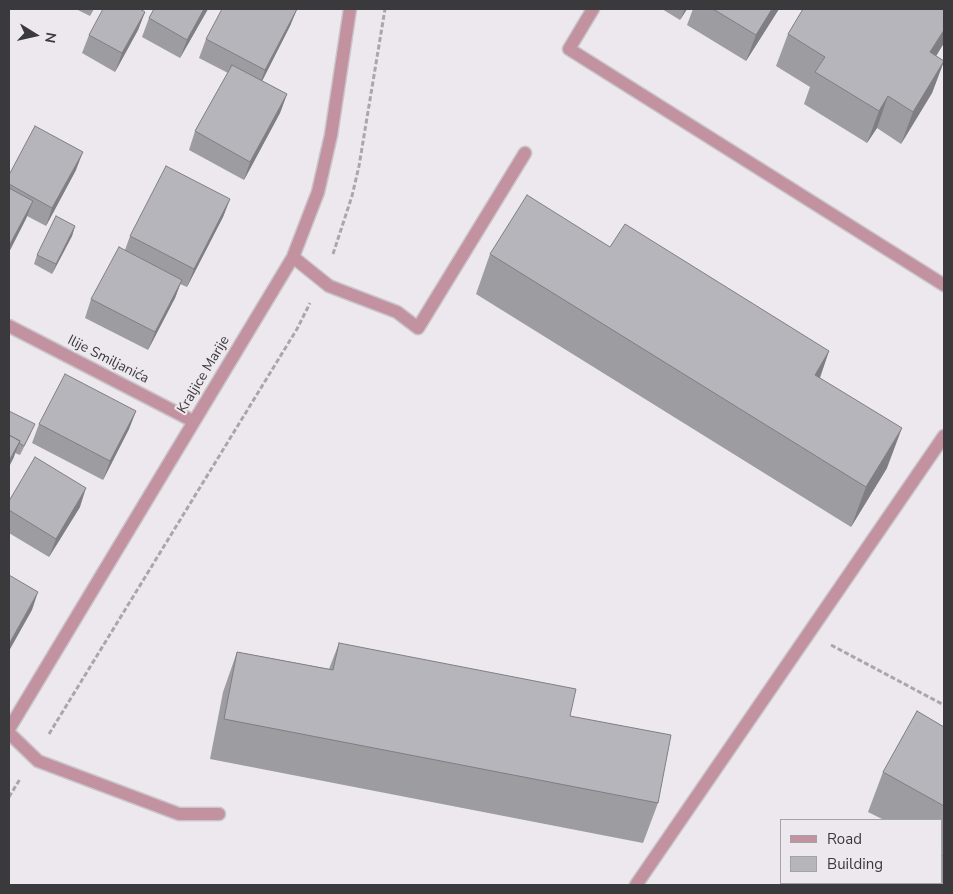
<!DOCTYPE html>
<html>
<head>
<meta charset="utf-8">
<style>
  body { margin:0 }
  #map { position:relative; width:953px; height:894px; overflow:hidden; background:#ede8ed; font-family:"Nunito Sans",sans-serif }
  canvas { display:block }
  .frame { position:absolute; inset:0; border:10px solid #3a393b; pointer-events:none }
  .legend { position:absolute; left:780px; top:819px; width:162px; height:65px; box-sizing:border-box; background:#ede8ed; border:1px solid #a5a2a6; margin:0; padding:6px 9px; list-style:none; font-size:15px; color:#3a393b }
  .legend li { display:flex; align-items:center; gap:10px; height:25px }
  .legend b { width:25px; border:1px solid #a5a2a6 }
  .north { position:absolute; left:10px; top:10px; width:50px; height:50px; -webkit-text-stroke:4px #ede8ed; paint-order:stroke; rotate:100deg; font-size:14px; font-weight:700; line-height:20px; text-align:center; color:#3a393b }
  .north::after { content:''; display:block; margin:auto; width:18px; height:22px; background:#3a393b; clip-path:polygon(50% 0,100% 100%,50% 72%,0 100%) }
</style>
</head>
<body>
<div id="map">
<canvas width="953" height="894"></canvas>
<div class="frame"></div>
<ul class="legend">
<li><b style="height:6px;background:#c392a1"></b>Road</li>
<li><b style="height:14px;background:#b5b5bb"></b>Building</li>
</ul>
<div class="north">N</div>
</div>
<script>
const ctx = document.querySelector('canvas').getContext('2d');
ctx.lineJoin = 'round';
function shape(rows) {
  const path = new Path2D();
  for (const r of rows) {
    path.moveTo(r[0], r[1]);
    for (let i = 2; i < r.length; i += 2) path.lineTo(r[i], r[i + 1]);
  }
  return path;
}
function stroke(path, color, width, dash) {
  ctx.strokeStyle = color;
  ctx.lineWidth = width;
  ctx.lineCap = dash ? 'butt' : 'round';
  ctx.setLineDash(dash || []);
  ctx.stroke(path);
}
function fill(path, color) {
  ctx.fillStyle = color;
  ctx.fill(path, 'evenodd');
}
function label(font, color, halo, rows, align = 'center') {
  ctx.font = font + ' "Nunito Sans",sans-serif';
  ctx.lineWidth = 4;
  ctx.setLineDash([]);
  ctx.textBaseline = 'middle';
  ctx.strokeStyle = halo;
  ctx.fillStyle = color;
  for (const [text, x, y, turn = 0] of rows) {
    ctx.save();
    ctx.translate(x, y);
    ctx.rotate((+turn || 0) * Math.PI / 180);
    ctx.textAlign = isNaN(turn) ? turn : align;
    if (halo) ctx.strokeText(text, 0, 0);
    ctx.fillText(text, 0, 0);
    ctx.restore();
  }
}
const path = shape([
  [333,254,352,196,359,166,385,9],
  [831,645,944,705],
  [49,734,297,329,310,303],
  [9,797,20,779]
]);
const minor = shape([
  [593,9,569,49,944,285],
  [293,257,329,286,397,312,418,328,525,153],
  [9,326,193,421],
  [9,729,293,257,318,192,331,135,350,9],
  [9,733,38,761,179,814,219,814],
  [636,885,944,436]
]);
const wall = shape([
  [76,9,94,9,90,16],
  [154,9,208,9,180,58,142,37,149,18],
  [297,9,290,26,262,81,287,94,280,113,244,180,189,150,195,131,228,73,199,58,206,39],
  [662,9,687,9,680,20],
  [693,9,779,9,746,61,687,25],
  [944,9,944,43,936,56,944,61,932,93,901,144,877,128,867,143,804,104,810,87,776,66,788,34],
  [145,12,138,30,115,72,82,53,89,35],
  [76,170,46,226,27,216,9,252,9,175],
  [230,199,223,217,187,287,180,284,175,298,148,350,85,318,91,299,125,250,130,236],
  [75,226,72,236,52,274,34,264,37,255],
  [490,254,829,351,820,378,887,468,851,527,476,294],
  [9,411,31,433,20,455,15,453,13,459],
  [136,411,129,429,103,480,32,443,39,424],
  [9,501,80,507,49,557,9,533],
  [339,643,570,716,658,803,643,843,210,759,223,692,237,652,329,669],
  [944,727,944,885,943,853,942,853,942,820,884,820,868,812,883,772]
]);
const shadedWall = shape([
  [204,9,208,9,180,58,187,40],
  [297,9,290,26,258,89,265,70],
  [685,9,687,9,680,20],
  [772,9,779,9,746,61,756,35],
  [145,12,138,30,115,72,122,53],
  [944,30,944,43,919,84,930,52],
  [944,61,932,93,901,144,913,112],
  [287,94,280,113,244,180,250,162],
  [888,96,877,128,867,143,879,111],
  [83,152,76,170,46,226,52,208],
  [230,199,223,217,187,287,194,269],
  [33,201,26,219,9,252,9,246],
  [75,226,72,236,52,274,56,264],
  [182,280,175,298,148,350,155,332],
  [829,351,815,391,815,375],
  [136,411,129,429,103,480,110,461],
  [902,428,887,468,851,527,866,487],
  [20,441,13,459,9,467,9,461],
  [86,488,80,507,49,557,56,539],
  [38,592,32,610,9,651,9,644]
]);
const building = shape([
  [103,9,140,9,145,12,122,53,89,35,103,9],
  [154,9,204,9,187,40,149,18,154,9],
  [222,9,297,9,265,70,206,39,222,9],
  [713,9,772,9,756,35,713,9],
  [803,9,944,9,944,30,930,52,944,61,913,112,888,96,879,111,815,72,825,57,788,34,803,9],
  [232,65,287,94,250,162,195,131,232,65],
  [35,126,83,152,52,208,9,184,9,175,35,126],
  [166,166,230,199,194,269,130,236,166,166],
  [9,188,33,201,9,246,9,188],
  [527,195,610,247,625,224,829,351,815,375,902,428,866,487,490,254,527,195],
  [56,216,75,226,56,264,37,255,56,216],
  [119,247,182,280,155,332,91,299,119,247],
  [65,374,136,411,110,461,39,424,65,374],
  [9,411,35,424,24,446,19,443,20,441,9,435,9,411],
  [9,435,20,441,9,461,9,435],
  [35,457,86,488,56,539,9,510,9,501,35,457],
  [9,575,38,592,9,644,9,575],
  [339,643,576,689,570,716,671,735,658,803,224,719,237,652,333,670,339,643],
  [917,711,944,727,944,806,883,772,917,711],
  [944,851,944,885,926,885,927,883,942,883,942,856,944,851],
  [823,883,886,883,891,885,822,885,823,883]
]);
const streetNames = [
  ["Ilije Smiljanića",108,360,27],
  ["Kraljice Marije",204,375,-59]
];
stroke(minor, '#c9c5c9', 15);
stroke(path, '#aaa6aa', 3, [5, 2.5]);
stroke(minor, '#c392a1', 12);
fill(wall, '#9c9ca1');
fill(shadedWall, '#7f7f83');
fill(building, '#b5b5bb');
stroke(building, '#7f7f83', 1);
label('14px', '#3a393b', '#ede8ed', streetNames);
</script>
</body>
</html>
